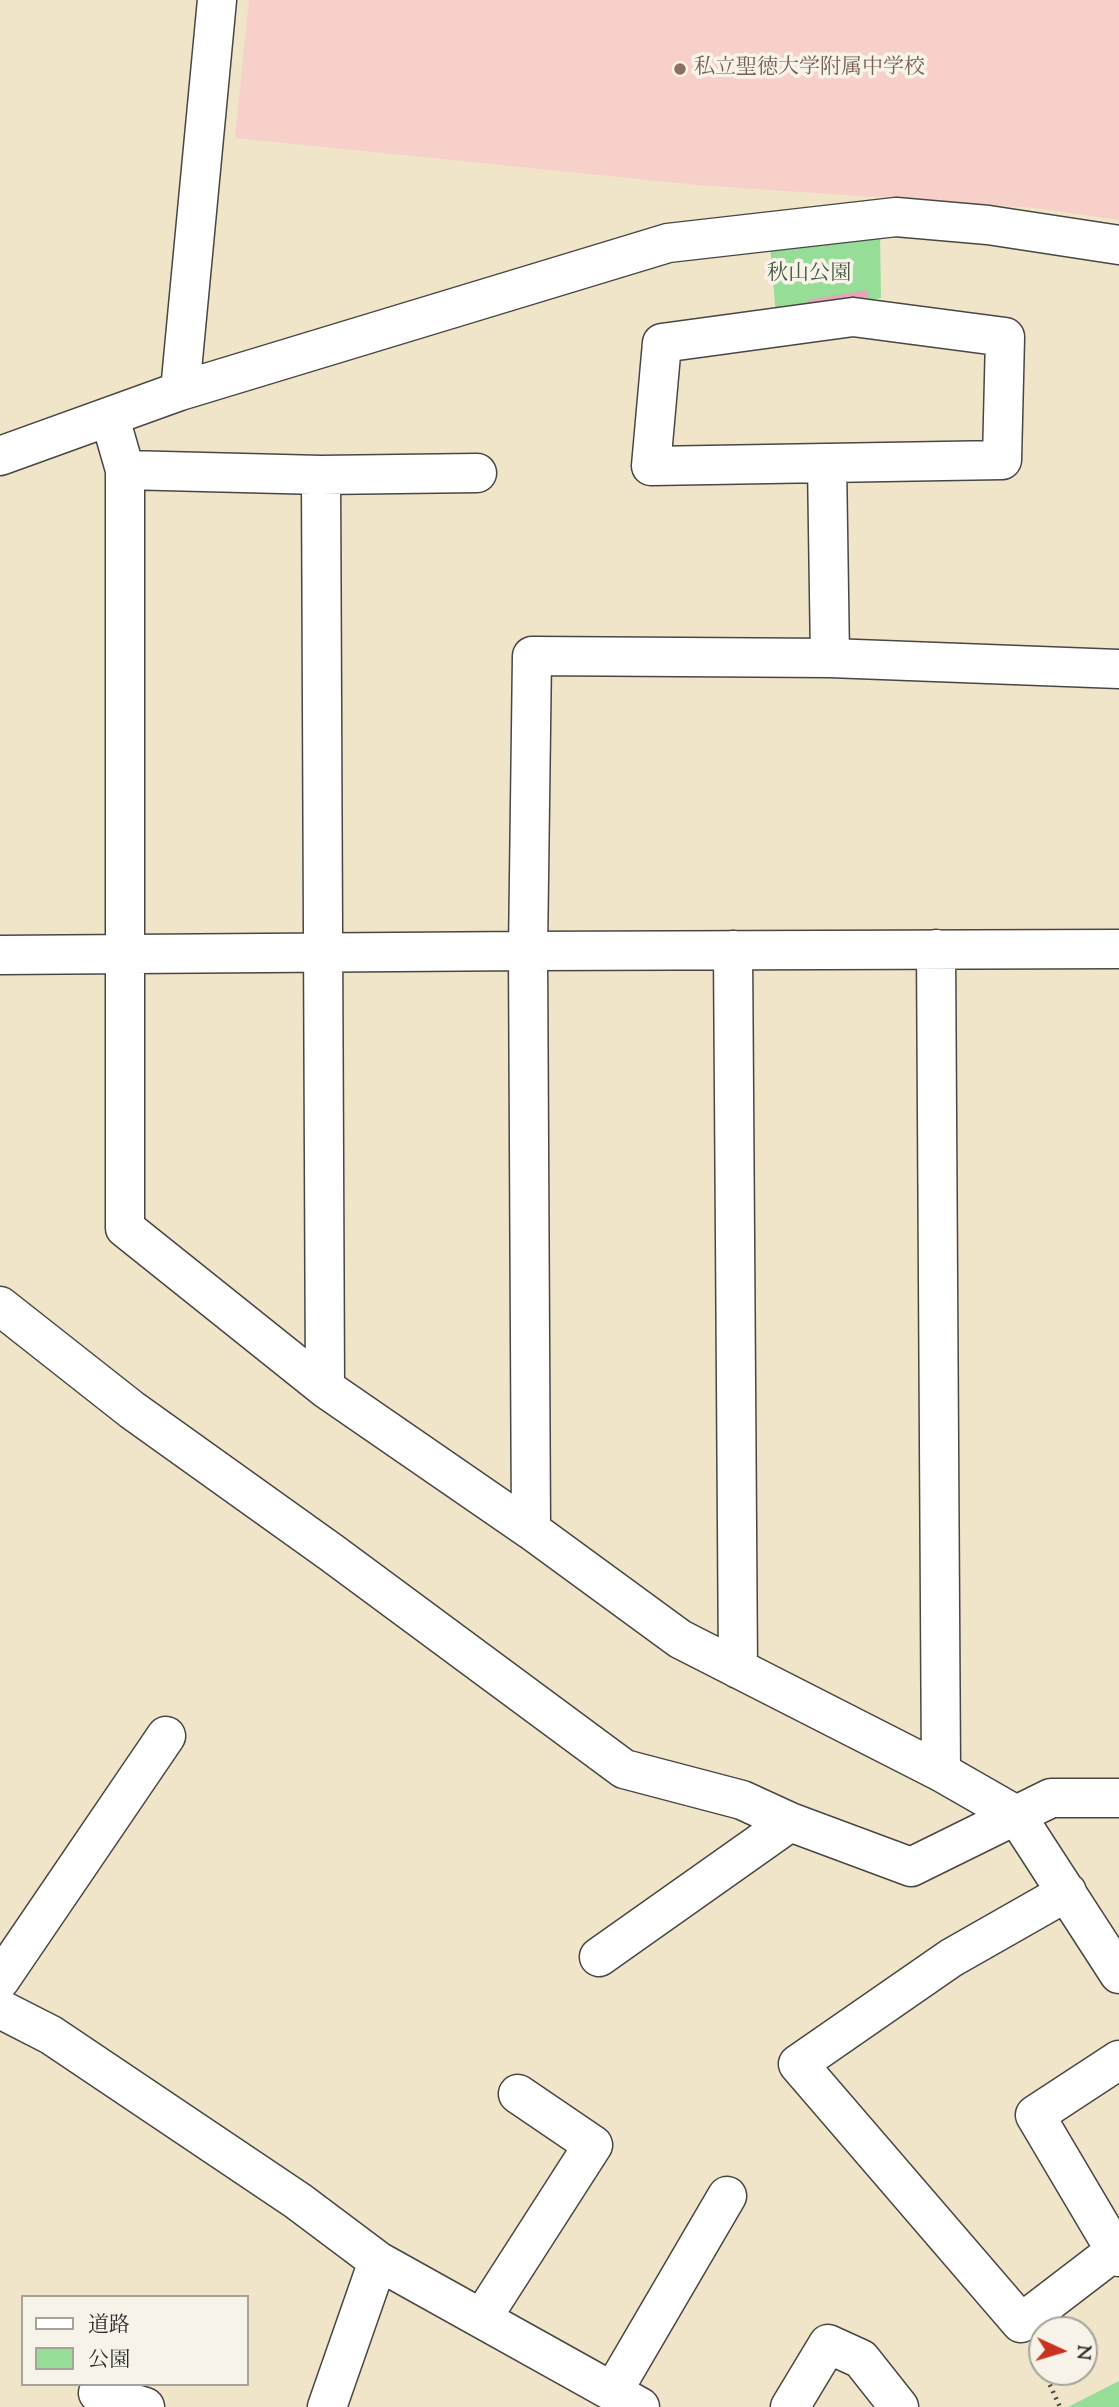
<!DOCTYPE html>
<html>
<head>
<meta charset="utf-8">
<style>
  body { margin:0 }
  #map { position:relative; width:1119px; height:2407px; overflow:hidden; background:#f0e4c9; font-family:"Sorts Mill Goudy","Noto Serif JP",serif }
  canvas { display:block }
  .legend { position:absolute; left:21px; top:2295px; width:228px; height:91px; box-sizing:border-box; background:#f7f3e8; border:2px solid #a5a39c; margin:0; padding:9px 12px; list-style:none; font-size:21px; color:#2b2b2b }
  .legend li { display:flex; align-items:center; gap:14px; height:35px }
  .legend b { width:35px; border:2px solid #a5a39c }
  .north { position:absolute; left:1028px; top:2316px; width:70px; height:70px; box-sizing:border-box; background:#f7f3e8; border:2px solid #a5a39c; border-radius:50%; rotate:94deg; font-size:19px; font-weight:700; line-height:28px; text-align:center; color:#2b2b2b }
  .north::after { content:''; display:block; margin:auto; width:24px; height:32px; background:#c8321e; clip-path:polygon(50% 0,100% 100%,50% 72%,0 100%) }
</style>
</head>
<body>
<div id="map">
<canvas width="1119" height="2407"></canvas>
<ul class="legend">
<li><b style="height:9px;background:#fff"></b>道路</li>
<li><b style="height:19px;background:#96dd98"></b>公園</li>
</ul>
<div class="north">N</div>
</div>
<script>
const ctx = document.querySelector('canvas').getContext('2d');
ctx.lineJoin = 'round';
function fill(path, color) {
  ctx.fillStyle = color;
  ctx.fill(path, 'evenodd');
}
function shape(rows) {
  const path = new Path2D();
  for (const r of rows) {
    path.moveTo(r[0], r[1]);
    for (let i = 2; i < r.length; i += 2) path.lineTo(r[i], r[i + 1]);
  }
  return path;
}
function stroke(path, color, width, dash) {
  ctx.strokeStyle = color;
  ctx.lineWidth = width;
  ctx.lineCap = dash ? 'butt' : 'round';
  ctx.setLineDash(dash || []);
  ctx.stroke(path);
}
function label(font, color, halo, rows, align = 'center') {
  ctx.font = font + ' "Sorts Mill Goudy","Noto Serif JP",serif';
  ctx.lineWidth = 7;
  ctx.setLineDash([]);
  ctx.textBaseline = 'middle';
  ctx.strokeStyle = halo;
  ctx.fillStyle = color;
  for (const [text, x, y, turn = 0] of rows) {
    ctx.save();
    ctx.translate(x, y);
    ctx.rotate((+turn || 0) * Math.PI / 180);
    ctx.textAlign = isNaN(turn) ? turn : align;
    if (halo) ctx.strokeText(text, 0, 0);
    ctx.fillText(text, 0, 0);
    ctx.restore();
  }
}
const built = shape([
  [249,0,1119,0,1119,220,1035,208,698,185,235,138]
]);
const green = shape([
  [880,236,881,298,776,316,770,244],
  [1119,2381,1119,2407,1068,2407]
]);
const building = shape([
  [868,290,868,300,807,310,808,300]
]);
const path = shape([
  [787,268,788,287],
  [1037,2358,1042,2368],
  [1044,2372,1060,2407]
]);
const minor = shape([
  [853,317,1005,337,1002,460,651,466,662,343,853,317],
  [180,391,217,0],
  [110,418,125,470,125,1228,325,1388,531,1530,680,1639,941,1772,1016,1815,1119,1974],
  [0,456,180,391,668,243,896,217,988,225,1119,245],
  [827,463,830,658],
  [125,470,321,475,477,473],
  [321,475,325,1388],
  [936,949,941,1772],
  [733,950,738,1669],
  [0,955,528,951,1119,949],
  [0,1306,132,1410,332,1553,624,1769,742,1800,790,1822,911,1867,1051,1798,1119,1798],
  [531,1530,528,951,532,656,830,658,1119,669],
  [1067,1892,951,1958,798,2064,1021,2323,1115,2251],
  [599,1957,790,1822],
  [0,1980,166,1736],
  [0,2009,51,2035,298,2201,378,2261,640,2407],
  [1119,2060,1035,2115,1119,2257],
  [482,2318,593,2145,518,2094],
  [613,2391,727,2196],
  [98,2393,145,2407],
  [327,2407,378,2261],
  [790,2407,828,2344,861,2359,899,2407]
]);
const markers = [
  [680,69,7,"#8d6e63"]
];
const educationNames = [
  ["私立聖徳大学附属中学校",694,69]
];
const parkNames = [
  ["秋山公園",809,275]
];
fill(built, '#f7d1c9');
fill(green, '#96dd98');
fill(building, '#eaa3bd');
stroke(minor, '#494743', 41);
stroke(path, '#494743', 4.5, [2, 5]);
stroke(minor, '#fff', 38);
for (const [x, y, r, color] of markers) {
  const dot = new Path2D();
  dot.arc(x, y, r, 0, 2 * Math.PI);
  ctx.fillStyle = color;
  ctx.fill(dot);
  stroke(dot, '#f7f3e8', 2.5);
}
label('21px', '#785e54', '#f7f3e8', educationNames, 'left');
label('21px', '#465846', '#f7f3e8', parkNames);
</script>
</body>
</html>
